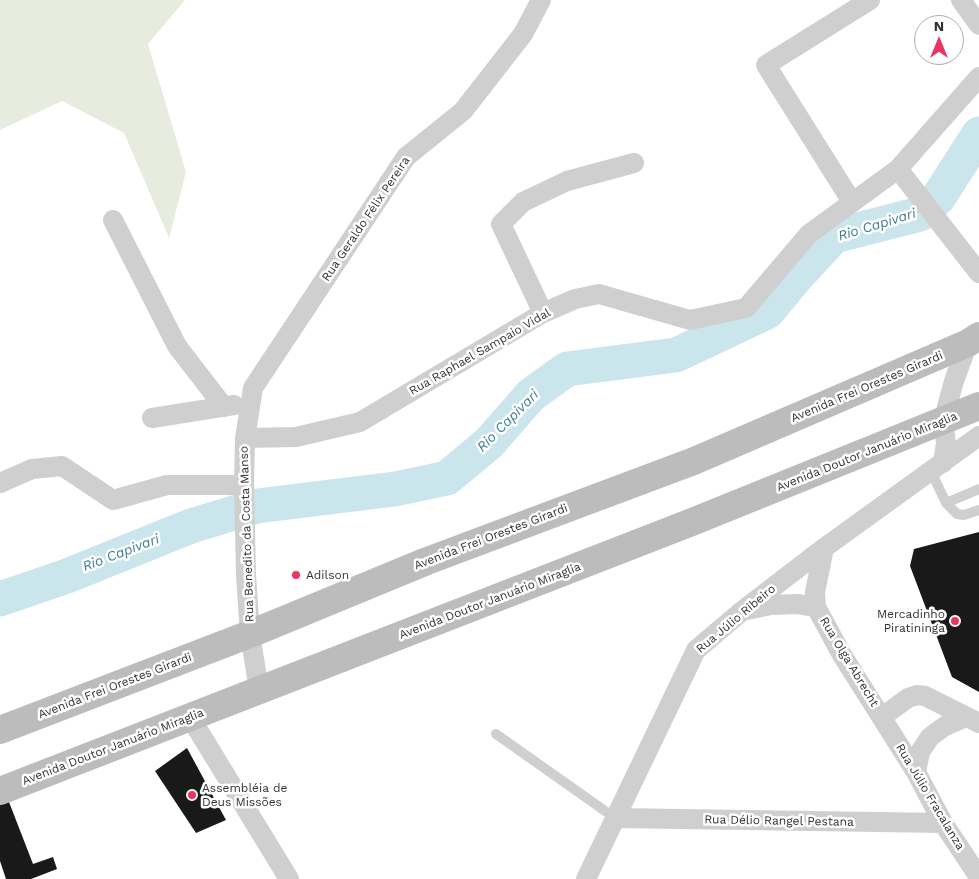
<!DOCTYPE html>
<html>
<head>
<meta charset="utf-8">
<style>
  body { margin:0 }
  #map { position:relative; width:979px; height:879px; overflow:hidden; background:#fff; font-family:"Work Sans",sans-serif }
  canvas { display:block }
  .north { position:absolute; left:914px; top:15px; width:50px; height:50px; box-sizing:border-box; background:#fff; border:1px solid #adadad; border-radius:50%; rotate:0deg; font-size:14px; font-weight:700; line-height:20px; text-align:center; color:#323232 }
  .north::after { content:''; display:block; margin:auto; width:18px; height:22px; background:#e83561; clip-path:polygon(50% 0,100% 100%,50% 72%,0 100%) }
</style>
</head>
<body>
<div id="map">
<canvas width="979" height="879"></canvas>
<div class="north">N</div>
</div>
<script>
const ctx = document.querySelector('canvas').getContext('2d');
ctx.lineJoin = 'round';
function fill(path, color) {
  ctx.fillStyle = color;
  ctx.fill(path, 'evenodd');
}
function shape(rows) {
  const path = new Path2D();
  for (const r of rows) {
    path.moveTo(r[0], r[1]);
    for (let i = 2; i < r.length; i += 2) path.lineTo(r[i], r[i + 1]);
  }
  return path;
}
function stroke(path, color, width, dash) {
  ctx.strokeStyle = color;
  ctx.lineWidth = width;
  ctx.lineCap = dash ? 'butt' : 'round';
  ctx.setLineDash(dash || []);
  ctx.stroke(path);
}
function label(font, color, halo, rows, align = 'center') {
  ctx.font = font + ' "Work Sans",sans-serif';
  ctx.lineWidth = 5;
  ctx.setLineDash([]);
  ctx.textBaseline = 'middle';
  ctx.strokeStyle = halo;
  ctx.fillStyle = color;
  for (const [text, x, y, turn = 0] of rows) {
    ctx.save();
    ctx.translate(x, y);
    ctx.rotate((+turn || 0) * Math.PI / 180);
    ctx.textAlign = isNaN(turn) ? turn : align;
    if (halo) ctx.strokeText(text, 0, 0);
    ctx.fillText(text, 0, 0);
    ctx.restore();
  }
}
const green = shape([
  [0,0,185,0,148,44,186,172,169,238,124,133,62,101,0,130]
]);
const river = shape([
  [0,599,67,576,191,526,257,506,395,489,447,478,489,443,531,395,567,369,676,355,767,312,797,276,834,236,920,214,938,198,979,134]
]);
const building = shape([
  [979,532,979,692,952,677,910,566,914,549],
  [187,748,226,820,196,833,155,771],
  [9,802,33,864,53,857,57,869,31,879,6,879,0,861,0,805]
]);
const service = shape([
  [931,471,946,503,979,489],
  [946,503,957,514,964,515,979,510],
  [496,734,615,818]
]);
const minor = shape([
  [961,0,979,25],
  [898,169,979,273],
  [852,202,766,65,870,0],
  [113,220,177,346,224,407],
  [543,313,501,224,523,202,567,181,634,163],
  [152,418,234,405],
  [245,438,296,437,360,422,543,313,575,299,599,294,690,320,746,308,809,234,898,169,979,77],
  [943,463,946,443,943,422,954,381,968,343],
  [0,483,32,469,62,466,113,500,167,485,244,485],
  [824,548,815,592,816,607,842,655,916,772,943,823,979,877],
  [747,610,771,605,797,604,816,607],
  [259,690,250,634,246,575,244,485,245,438,253,388,406,157,463,111,523,34,541,0],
  [190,717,289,879],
  [882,717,908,698,917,695,925,696,979,723],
  [916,772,920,752,930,737,945,726,966,717],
  [615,818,943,823],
  [586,879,696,650,742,611,824,548,979,436]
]);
const secondary = shape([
  [0,730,250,634,427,561,694,461,968,343,979,336],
  [0,791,692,522,979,406]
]);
const markers = [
  [296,575,5,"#e83561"],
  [955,621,5,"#e83561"],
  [192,795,5,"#e83561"]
];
const streetNames = [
  ["Rua Geraldo Félix Pereira",366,219,-56],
  ["Rua Raphael Sampaio Vidal",480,352,-30],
  ["Avenida Frei Orestes Girardi",867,387,-23],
  ["Avenida Doutor Januário Miraglia",867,452,-22],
  ["Rua Benedito da Costa Manso",247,534,-92],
  ["Avenida Frei Orestes Girardi",491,537,-21],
  ["Avenida Doutor Januário Miraglia",490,601,-21],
  ["Rua Júlio Ribeiro",736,619,-40],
  ["Rua Olga Abrecht",849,662,59],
  ["Avenida Frei Orestes Girardi",115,686,-21],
  ["Avenida Doutor Januário Miraglia",113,747,-21],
  ["Rua Júlio Fracalanza",930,797,59],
  ["Rua Délio Rangel Pestana",779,821,1]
];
const poiNames = [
  ["Adilson",306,575],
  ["Mercadinho",945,614,"right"],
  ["Piratininga",945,628,"right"],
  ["Assembléia de",202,788],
  ["Deus Missões",202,802]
];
const waterNames = [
  ["Rio Capivari",877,225,-17],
  ["Rio Capivari",508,421,-45],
  ["Rio Capivari",121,553,-21]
];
fill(green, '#e8ecde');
stroke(river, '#cbe5ec', 35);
fill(building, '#191919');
stroke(service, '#cfcfcf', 10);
stroke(minor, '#cfcfcf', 20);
stroke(secondary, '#bcbcbc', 28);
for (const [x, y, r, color] of markers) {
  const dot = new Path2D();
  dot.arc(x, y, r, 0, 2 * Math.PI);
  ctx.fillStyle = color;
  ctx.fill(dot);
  stroke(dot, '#fff', 2);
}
label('12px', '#323232', '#fff', streetNames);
label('12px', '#323232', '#fff', poiNames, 'left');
label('italic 14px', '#3b7e90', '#fff', waterNames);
</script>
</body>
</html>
